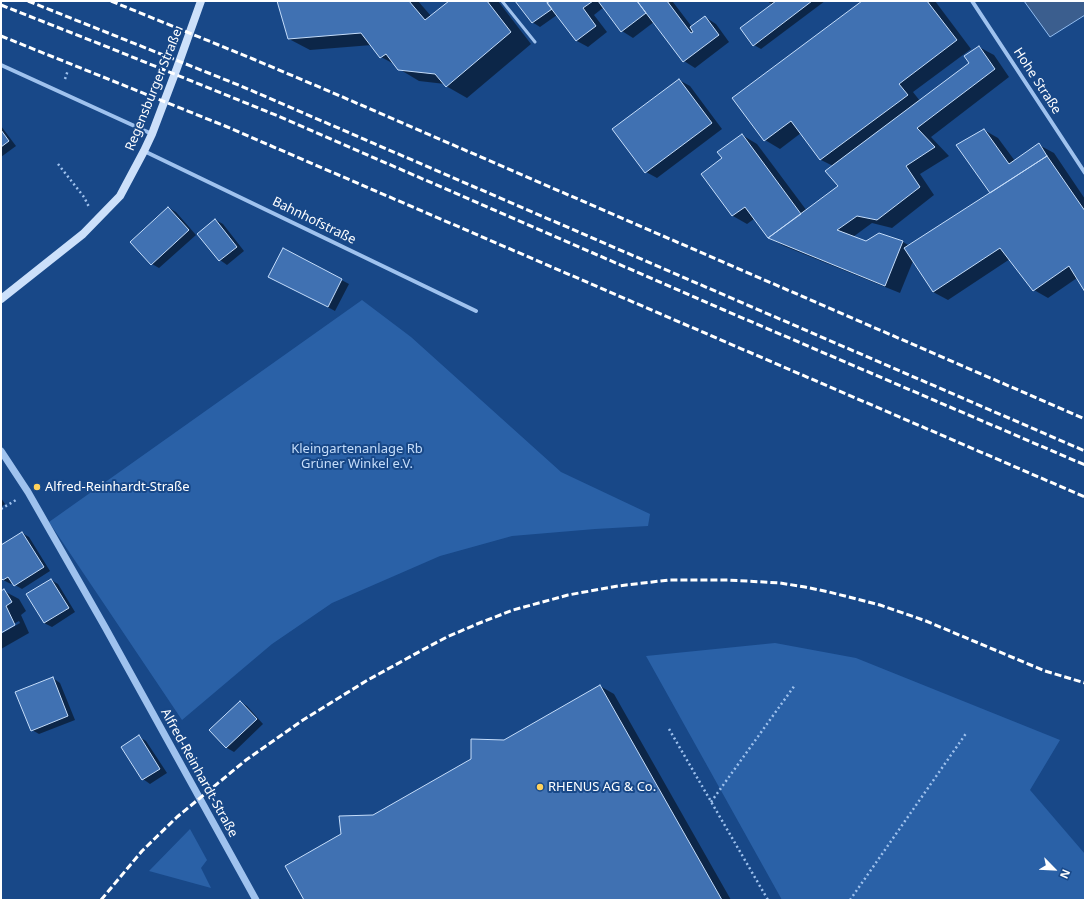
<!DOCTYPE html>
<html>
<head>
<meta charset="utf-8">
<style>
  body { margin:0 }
  #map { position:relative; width:1086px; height:901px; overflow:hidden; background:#184888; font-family:"Noto Sans",sans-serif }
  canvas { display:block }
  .frame { position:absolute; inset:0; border:2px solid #fff; pointer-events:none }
  .north { position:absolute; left:1034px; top:849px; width:40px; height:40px; -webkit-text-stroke:3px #184888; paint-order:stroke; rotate:114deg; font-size:11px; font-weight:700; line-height:16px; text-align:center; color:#fff }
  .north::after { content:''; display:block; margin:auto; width:14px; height:18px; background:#fff; clip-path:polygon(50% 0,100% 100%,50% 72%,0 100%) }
</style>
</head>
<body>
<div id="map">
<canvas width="1086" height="901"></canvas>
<div class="frame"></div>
<div class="north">N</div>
</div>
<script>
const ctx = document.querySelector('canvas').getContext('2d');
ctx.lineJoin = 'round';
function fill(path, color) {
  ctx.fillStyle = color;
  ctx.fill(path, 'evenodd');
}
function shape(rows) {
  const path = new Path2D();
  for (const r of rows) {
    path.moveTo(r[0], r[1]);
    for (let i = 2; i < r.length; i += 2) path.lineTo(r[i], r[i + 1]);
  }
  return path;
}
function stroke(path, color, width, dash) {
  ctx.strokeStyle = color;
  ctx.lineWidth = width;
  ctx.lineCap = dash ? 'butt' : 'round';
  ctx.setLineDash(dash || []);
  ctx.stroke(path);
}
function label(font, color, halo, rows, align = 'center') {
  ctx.font = font + ' "Noto Sans",sans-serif';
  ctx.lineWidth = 4;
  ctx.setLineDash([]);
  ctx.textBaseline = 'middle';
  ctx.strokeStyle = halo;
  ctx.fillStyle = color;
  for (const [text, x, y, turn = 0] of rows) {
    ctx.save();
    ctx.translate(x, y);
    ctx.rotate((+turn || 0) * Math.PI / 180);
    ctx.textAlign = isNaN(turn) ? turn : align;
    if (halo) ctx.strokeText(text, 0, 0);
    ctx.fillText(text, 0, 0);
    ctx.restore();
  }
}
const green = shape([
  [362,300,411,337,561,472,650,514,648,526,595,529,512,536,440,556,332,603,272,644,182,720,49,522],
  [775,643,856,658,1060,740,1030,790,1085,854,1085,900,782,900,646,656],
  [190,829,207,860,201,868,211,888,149,871]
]);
const water = shape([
  [1024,1,1085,1,1085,15,1050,37,1024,1]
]);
const shadow = shape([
  [278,1,418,1,431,16,450,1,498,1,531,44,467,98,446,86,445,84,419,81,399,69,396,65,381,57,372,45,310,50,289,39],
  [516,1,549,1,550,2,552,1,672,1,673,2,692,27,705,17,716,24,729,42,695,68,684,61,654,22,633,38,622,31,604,7,594,15,607,32,588,47,577,41,557,15,540,27,532,22],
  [767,1,825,1,761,49,754,45,773,5],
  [863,1,935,1,971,49,913,92,920,101,970,64,979,47,994,55,1009,77,931,137,949,156,920,174,934,195,892,228,872,223,853,237,866,242,879,234,903,242,910,246,992,193,984,130,998,138,1015,161,1039,145,1054,153,1085,199,1085,290,1077,278,1048,298,1034,290,1010,259,948,300,933,292,913,261,900,293,784,246,769,238,754,219,747,224,733,216,702,174,723,159,742,135,757,144,807,211,839,186,833,166,821,160,801,133,780,149,765,140,734,98],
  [679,80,690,86,722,129,657,178,646,172],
  [1,126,16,146,1,157],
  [169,208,176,212,196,235,159,268,152,264,131,242],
  [216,220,223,224,244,251,227,265,220,260],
  [284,249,349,284,335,311,277,280],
  [1,498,5,504,1,507],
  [22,533,29,537,50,571,22,589,15,585,13,582,11,584,3,580,1,576,1,546],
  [51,580,58,584,75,612,52,627,44,623],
  [4,591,19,599,26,611,21,615,29,633,1,649,1,634,20,623,19,621,1,631,1,592],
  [53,678,60,683,75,720,39,734,32,730],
  [600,686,614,694,731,900,305,900,373,816],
  [240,702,247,706,263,724,234,752,227,748,210,730],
  [139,737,146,741,167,773,150,784,143,779]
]);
const building = shape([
  [277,1,409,1,425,20,449,1,487,1,511,32,446,87,435,74,398,70,386,54,380,58,361,33,288,39,277,1],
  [515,1,546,1,552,9,532,23,515,1],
  [550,1,593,1,583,8,596,26,576,41,547,3,550,1],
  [598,1,637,1,646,13,621,32,598,1],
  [637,1,667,1,691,33,693,32,690,27,705,16,719,35,683,62,637,1],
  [776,1,812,1,753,46,740,28,776,1],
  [862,1,927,1,957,40,899,84,908,95,820,160,791,121,764,141,732,98,862,1],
  [979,46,995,69,917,128,935,147,906,166,920,187,877,220,857,216,837,230,866,241,879,233,903,241,885,286,768,238,838,186,825,171,969,63,964,56,979,46],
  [679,79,712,123,645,173,612,129,679,79],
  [984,129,1009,164,1039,143,1047,156,990,193,956,145,984,129],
  [1,130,9,141,1,147,1,130],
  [742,134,801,214,768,238,745,207,732,216,701,174,722,158,717,152,742,134],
  [1047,156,1085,211,1085,292,1069,266,1033,291,1000,248,933,292,904,248,1047,156],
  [168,207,189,230,151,265,130,242,168,207],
  [215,219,237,247,219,261,197,234,215,219],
  [283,248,342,279,328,307,268,277,283,248],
  [22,532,44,567,14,586,8,577,3,580,1,578,1,545,22,532],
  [51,579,69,608,44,623,26,594,51,579],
  [4,589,12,602,6,606,15,625,1,633,1,591,4,589],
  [53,677,68,716,31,731,15,692,53,677],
  [600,685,722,900,304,900,285,866,341,834,339,816,373,815,471,759,471,739,504,740,600,685],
  [240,701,257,719,226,748,209,730,240,701],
  [139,735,160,769,142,780,121,747,139,735]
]);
const path = shape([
  [65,79,68,70],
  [58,164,84,197,89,207],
  [1,509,16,500],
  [669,729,768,900],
  [711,802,795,685],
  [850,900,967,732]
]);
const service = shape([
  [502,1,535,42]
]);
const minor = shape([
  [972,1,1085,173],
  [1,65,152,134],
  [144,151,476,311]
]);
const tertiary = shape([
  [1,451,28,492,105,627,256,900]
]);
const secondary = shape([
  [1,299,83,234,120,196,144,151,152,134,177,68,201,1]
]);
const rail = shape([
  [28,1,241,86,1085,451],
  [111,1,253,59,331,92,1085,419],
  [1,5,110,48,278,116,724,310,1085,465],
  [1,36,225,126,1085,497],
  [101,900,142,851,177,817,246,760,303,720,366,681,426,648,447,637,477,624,513,610,568,595,618,586,669,580,728,580,780,583,805,587,829,592,880,605,926,621,1045,671,1085,683]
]);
const markers = [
  [37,487,4,"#ffd25c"],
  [540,787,4,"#ffd25c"]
];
const streetNames = [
  ["Hohe Straße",1037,81,57],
  ["Regensburger Straße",154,90,-68],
  ["Bahnhofstraße",314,221,26],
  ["Alfred-Reinhardt-Straße",199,773,61]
];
const parkNames = [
  ["Kleingartenanlage Rb",357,449],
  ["Grüner Winkel e.V.",357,464]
];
const poiNames = [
  ["Alfred-Reinhardt-Straße",45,487],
  ["RHENUS AG & Co.",548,787]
];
fill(green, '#2a61a7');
fill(water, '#3b5e8e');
stroke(water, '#92bdf0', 1);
fill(shadow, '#0007');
fill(building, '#4071b2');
stroke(building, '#c5ddfa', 1);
stroke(path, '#9fc2ee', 2.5, [2, 3]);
stroke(service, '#9fc2ee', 3);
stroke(minor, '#9fc2ee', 4);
stroke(tertiary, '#9fc2ee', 7);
stroke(secondary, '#cce0fa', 8);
stroke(rail, '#fff', 3, [7, 3]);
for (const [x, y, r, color] of markers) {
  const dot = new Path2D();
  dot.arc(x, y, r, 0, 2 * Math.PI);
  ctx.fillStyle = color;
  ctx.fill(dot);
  stroke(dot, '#184888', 1.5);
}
label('13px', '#fff', '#184888', streetNames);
label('13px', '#c5ddfa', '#184888', parkNames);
label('13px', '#fff', '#184888', poiNames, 'left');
</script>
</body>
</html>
